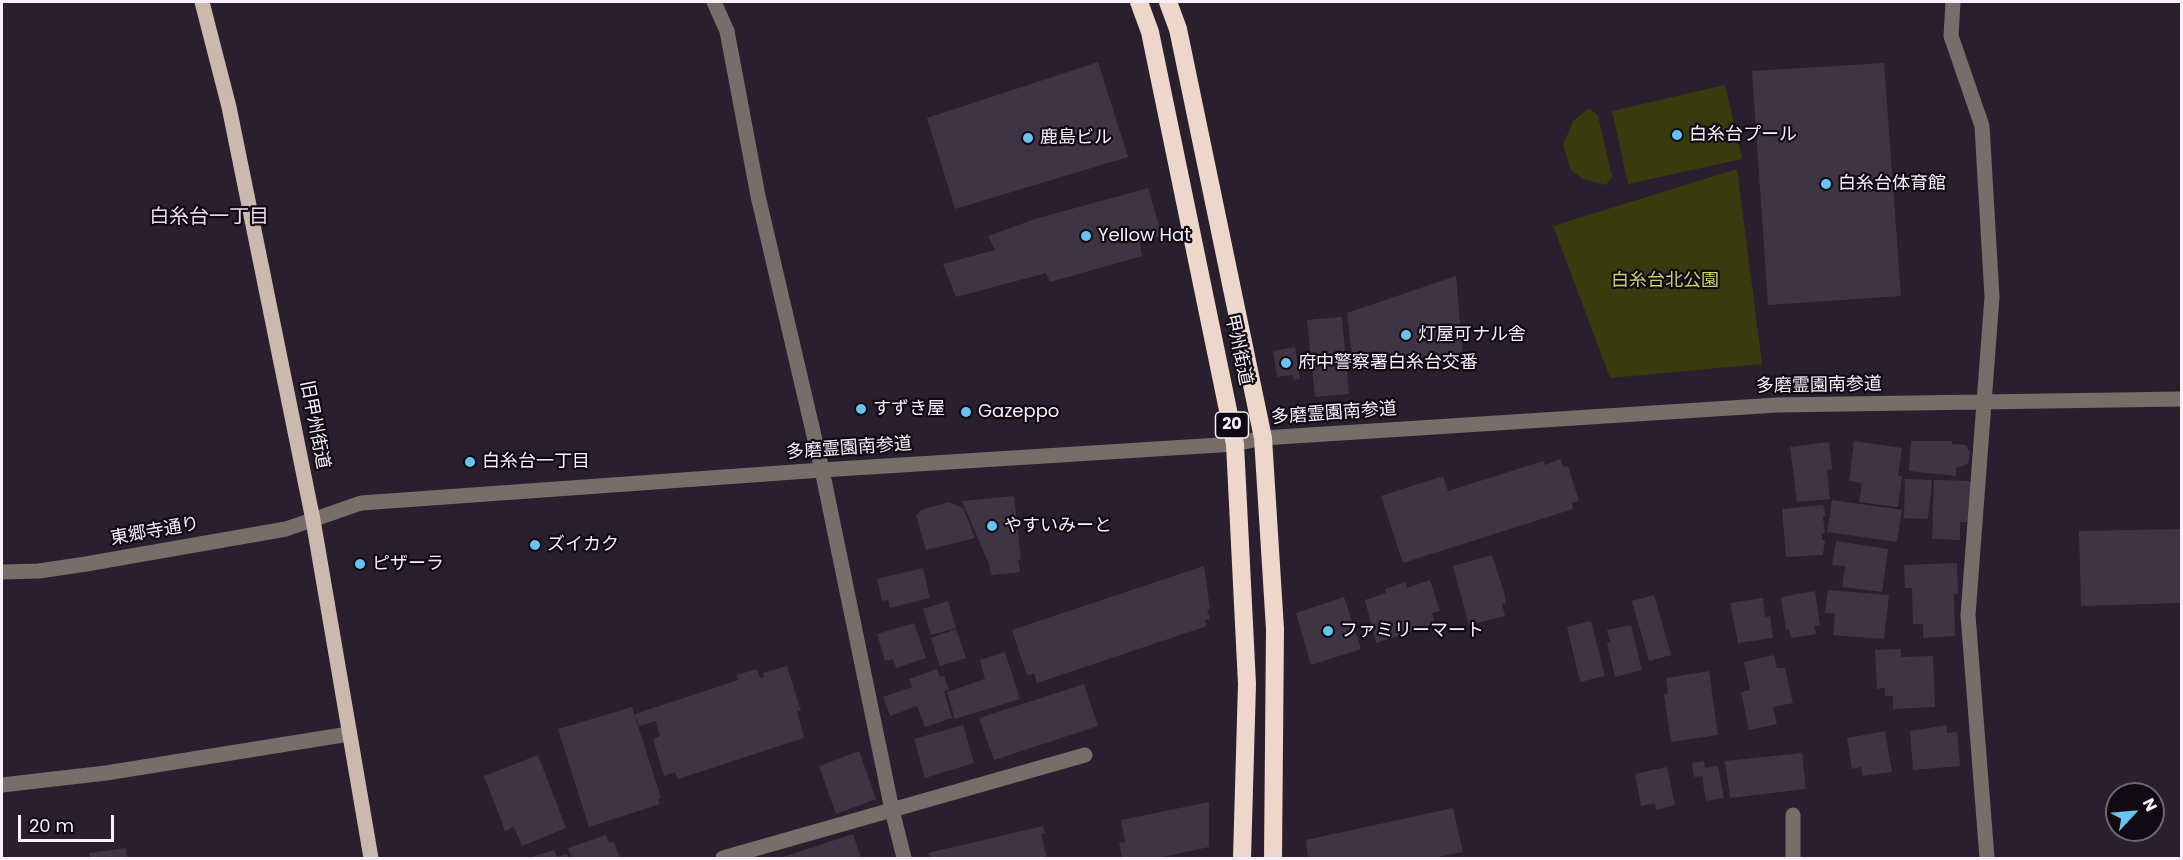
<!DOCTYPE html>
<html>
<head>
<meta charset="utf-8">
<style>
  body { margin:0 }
  #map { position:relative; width:2183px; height:860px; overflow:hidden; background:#2a1f2e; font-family:Poppins,sans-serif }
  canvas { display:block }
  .frame { position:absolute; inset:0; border:3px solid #f7f0fa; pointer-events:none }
  .north { position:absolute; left:2105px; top:782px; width:60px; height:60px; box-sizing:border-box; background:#100b12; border:2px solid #6c676f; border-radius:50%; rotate:64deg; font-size:16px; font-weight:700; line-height:24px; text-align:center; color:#f7f0fa }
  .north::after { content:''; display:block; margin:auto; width:21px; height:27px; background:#67c4f0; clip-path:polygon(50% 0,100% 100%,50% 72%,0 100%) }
  .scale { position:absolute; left:18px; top:815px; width:96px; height:27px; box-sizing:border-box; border:3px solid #f7f0fa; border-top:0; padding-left:8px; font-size:18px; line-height:21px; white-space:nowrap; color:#f7f0fa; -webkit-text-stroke:4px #100b12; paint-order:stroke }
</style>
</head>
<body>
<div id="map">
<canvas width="2183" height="860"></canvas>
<div class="frame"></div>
<div class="north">N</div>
<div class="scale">20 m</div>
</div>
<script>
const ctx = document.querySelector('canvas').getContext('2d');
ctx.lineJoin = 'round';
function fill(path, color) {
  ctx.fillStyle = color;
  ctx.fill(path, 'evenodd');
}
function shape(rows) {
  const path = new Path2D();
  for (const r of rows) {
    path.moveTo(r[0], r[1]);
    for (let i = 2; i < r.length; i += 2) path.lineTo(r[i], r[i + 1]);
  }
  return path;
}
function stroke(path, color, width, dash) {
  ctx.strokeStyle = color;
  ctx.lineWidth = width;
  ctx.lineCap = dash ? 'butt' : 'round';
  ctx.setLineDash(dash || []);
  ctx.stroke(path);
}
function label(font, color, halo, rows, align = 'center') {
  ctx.font = font + ' Poppins,"Noto Sans JP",sans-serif';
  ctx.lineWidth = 4.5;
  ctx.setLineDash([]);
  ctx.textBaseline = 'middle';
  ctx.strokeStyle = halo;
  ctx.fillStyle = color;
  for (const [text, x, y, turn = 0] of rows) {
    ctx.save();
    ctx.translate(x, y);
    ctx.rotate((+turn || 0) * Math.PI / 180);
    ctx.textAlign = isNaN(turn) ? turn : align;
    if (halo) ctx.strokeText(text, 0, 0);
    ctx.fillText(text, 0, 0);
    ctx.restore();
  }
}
const green = shape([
  [1725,85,1742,159,1628,184,1612,111],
  [1589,108,1598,116,1612,177,1606,185,1583,179,1571,170,1563,145,1573,121],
  [1737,169,1762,364,1610,378,1553,226]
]);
const building = shape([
  [1098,62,1128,157,955,209,927,118],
  [1884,63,1901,296,1768,305,1752,71],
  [1148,188,1162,235,1140,243,1142,256,1050,282,1046,273,956,297,943,264,995,250,988,236,1035,219],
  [1456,276,1463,356,1353,364,1347,313],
  [1342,317,1349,394,1315,397,1307,320],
  [1295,347,1300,379,1294,380,1293,375,1277,377,1273,351],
  [1854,441,1902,448,1898,476,1902,476,1898,507,1859,502,1862,483,1849,481],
  [1911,441,1952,441,1952,444,1966,445,1970,452,1968,464,1956,468,1956,476,1909,471],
  [1829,442,1832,469,1827,470,1830,499,1797,502,1790,447],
  [1560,459,1563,467,1568,466,1579,501,1572,503,1573,509,1403,563,1381,496,1443,476,1448,491,1543,461,1545,465],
  [1905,479,1932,480,1928,519,1904,518],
  [1934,480,1973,481,1972,522,1960,522,1960,540,1932,539],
  [1014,496,1021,559,1018,560,1020,572,991,575,989,564,962,501],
  [1832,500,1902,510,1897,542,1827,532],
  [949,502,963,508,975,538,926,550,916,515,921,510],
  [1823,505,1826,516,1823,517,1825,533,1822,534,1822,540,1825,540,1823,555,1786,557,1782,509],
  [2182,529,2182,603,2081,606,2079,531],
  [1836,541,1888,549,1882,592,1842,587,1845,566,1832,565],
  [1492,555,1504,592,1506,603,1502,604,1505,616,1469,625,1453,566],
  [1957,563,1958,594,1954,594,1955,636,1923,638,1923,624,1913,624,1912,588,1905,588,1904,565],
  [1204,566,1210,609,1207,610,1210,619,1205,620,1207,626,1037,683,1034,673,1027,676,1012,630],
  [923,568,930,598,890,608,888,600,882,601,877,579],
  [1430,580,1440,611,1432,613,1435,624,1376,643,1365,600,1386,593,1385,589,1406,582,1407,588],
  [1828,590,1889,595,1884,639,1833,635,1835,614,1825,613],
  [1815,591,1820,625,1814,626,1816,634,1791,638,1789,629,1786,630,1781,597],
  [1654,595,1671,655,1649,661,1632,601],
  [1344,597,1361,649,1311,665,1296,613],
  [1763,598,1765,617,1770,616,1773,638,1738,643,1730,603],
  [948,601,956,628,931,635,923,609],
  [1591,621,1605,676,1580,682,1567,627],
  [914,623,926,658,896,668,893,659,885,661,877,634],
  [1631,625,1642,670,1615,677,1607,643,1610,642,1607,630],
  [956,629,966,658,940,666,931,638],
  [1901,649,1901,657,1933,656,1935,707,1893,709,1893,696,1885,696,1885,688,1877,689,1875,650],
  [1005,652,1020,699,955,719,947,692,985,679,980,660],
  [1774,655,1777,668,1785,668,1793,703,1773,707,1777,724,1749,730,1741,692,1750,690,1744,662],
  [787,666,801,711,797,711,804,738,678,779,675,772,664,776,653,739,660,736,656,721,639,726,635,714,738,680,737,675,757,669,760,678,764,677,763,673],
  [937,669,940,677,944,676,949,690,944,691,952,718,925,727,917,706,890,716,883,697,912,687,909,679],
  [1709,671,1718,735,1671,742,1664,694,1668,694,1666,678],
  [1084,684,1098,726,994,760,979,718],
  [632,707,661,798,658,799,660,804,589,827,558,729],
  [963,725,974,763,925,778,914,739],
  [1947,725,1947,733,1957,732,1960,766,1913,770,1910,731],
  [1885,731,1892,772,1863,776,1861,767,1852,769,1847,738],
  [859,751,876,799,836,814,819,766],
  [1802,753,1806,789,1730,798,1725,761],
  [538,755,566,828,522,846,514,827,505,831,484,776],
  [1704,761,1705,768,1718,766,1724,798,1706,801,1702,776,1694,777,1692,763],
  [1667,767,1675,805,1656,810,1655,803,1641,806,1635,774],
  [1209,802,1209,847,1158,858,1122,858,1119,843,1125,842,1121,820],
  [1453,808,1463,852,1432,858,1308,858,1306,840],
  [1043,826,1045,833,1041,834,1047,858,930,858,928,853],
  [853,834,861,858,780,858],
  [606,835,609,843,614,842,620,858,572,858,568,848],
  [126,848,127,858,90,858,89,853],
  [554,850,557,857,567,854,568,858,535,858,534,856]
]);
const minor = shape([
  [714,2,727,31,758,196,822,470,892,810,904,858],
  [1953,2,1951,36,1982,126,1992,297,1968,615,1987,858],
  [2,572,39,571,86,564,286,529,361,503,822,470,1235,444,1263,438,1777,405,2182,399],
  [2,785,106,773,349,734],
  [1793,815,1793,858],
  [723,858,1085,755]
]);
const major = shape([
  [202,2,229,107,313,520,371,858]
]);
const highway = shape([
  [1139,2,1150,32,1235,444,1247,684,1242,858],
  [1168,2,1178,29,1263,438,1275,629,1273,858]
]);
const markers = [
  [1677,135,6,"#67c4f0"],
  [1028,138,6,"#67c4f0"],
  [1826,184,6,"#67c4f0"],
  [1086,236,6,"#67c4f0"],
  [1406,335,6,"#67c4f0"],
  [1286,363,6,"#67c4f0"],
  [861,409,6,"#67c4f0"],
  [966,412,6,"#67c4f0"],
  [470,462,6,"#67c4f0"],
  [992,526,6,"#67c4f0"],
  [535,545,6,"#67c4f0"],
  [360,564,6,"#67c4f0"],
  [1328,631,6,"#67c4f0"]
];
const shields = [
  [1232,425,33]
];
const shieldNames = [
  ["20",1232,425]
];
const poiNames = [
  ["白糸台プール",1689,135],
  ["鹿島ビル",1040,138],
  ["白糸台体育館",1838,184],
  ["Yellow Hat",1098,236],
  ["灯屋可ナル舎",1418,335],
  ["府中警察署白糸台交番",1298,363],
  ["すずき屋",873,409],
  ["Gazeppo",978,412],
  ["白糸台一丁目",482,462],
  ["やすいみーと",1004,526],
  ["ズイカク",547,545],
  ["ピザーラ",372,564],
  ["ファミリーマート",1340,631]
];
const parkNames = [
  ["白糸台北公園",1665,281]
];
const streetNames = [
  ["甲州街道",1238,350,78],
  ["多磨霊園南参道",1819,386,-1],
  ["多磨霊園南参道",1334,414,-4],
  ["旧甲州街道",314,425,79],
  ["多磨霊園南参道",849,449,-4],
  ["東郷寺通り",155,532,-10]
];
const neighbourhoodNames = [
  ["白糸台一丁目",209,218]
];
fill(green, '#383b0e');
fill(building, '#3f3444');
stroke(minor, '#776e69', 15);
stroke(major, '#cbb9ae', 15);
stroke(highway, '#edd6ca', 18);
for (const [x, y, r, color] of markers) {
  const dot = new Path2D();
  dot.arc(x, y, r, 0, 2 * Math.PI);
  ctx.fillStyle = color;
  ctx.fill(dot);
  stroke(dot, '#100b12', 2);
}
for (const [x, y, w] of shields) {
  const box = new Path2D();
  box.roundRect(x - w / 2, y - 13, w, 26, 4.5);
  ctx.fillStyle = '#100b12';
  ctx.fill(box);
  stroke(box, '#f7f0fa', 1.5);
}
label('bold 16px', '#f7f0fa', null, shieldNames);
label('18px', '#f7f0fa', '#100b12', poiNames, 'left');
label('18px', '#c8d26f', '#100b12', parkNames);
label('18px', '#f7f0fa', '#100b12', streetNames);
label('20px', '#eadcef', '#100b12', neighbourhoodNames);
</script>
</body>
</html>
